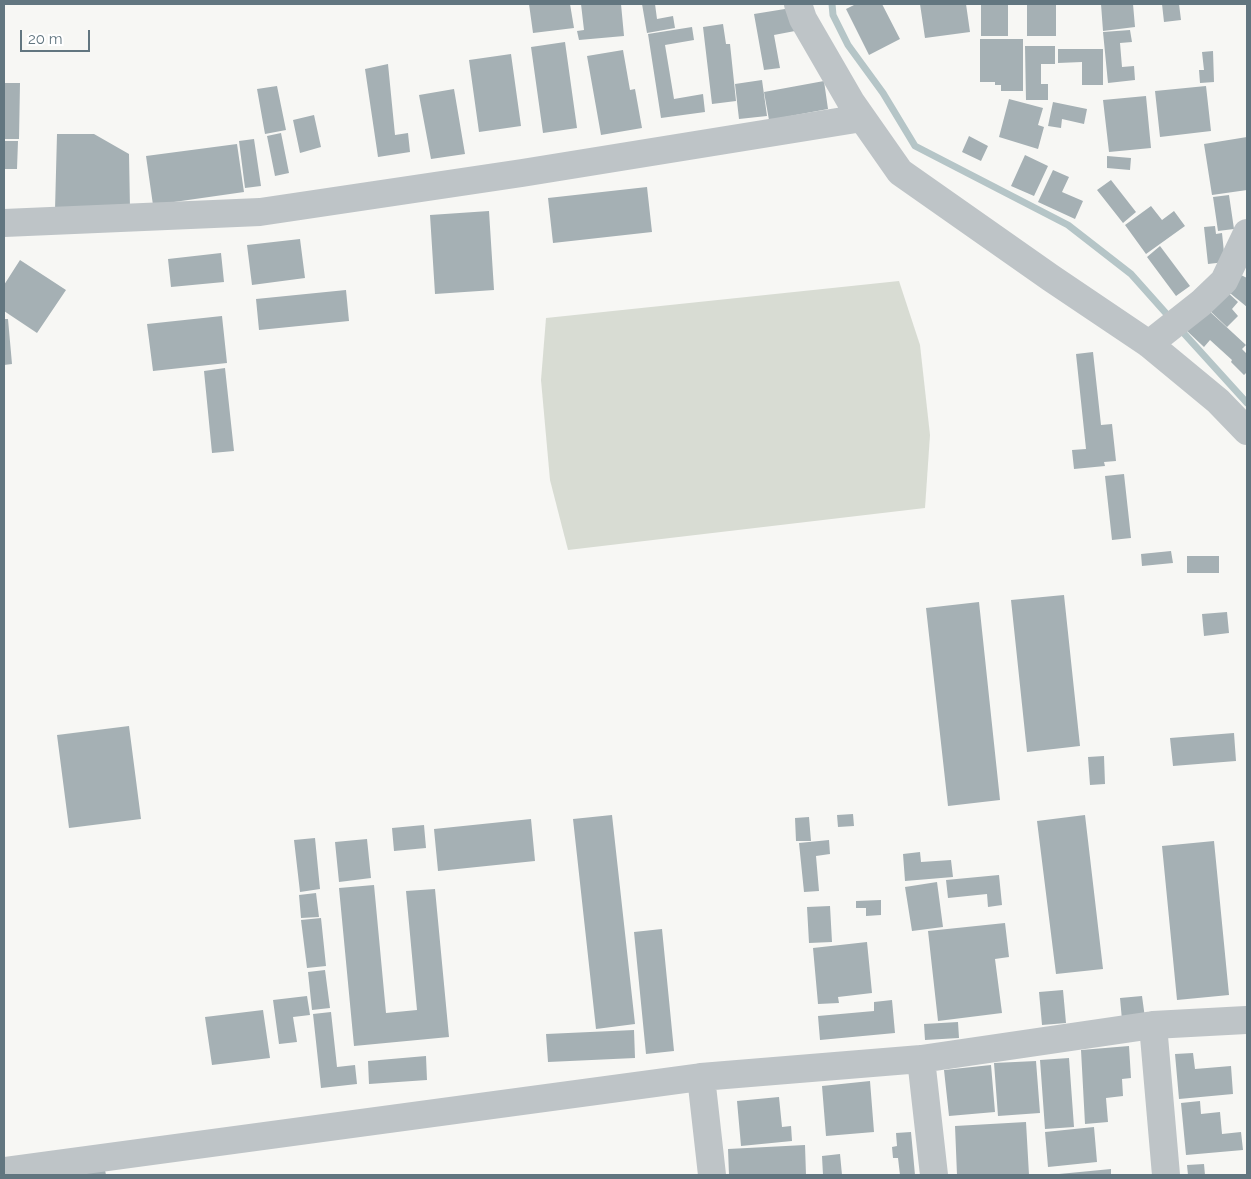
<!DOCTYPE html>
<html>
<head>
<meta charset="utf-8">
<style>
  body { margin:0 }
  #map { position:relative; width:1251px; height:1179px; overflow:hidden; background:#f7f7f4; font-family:Raleway,sans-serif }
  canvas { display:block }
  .frame { position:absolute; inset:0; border:5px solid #627680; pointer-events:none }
  .scale { position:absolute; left:20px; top:30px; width:70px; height:22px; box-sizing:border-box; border:2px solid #627680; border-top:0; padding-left:6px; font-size:15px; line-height:18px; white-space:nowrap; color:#627680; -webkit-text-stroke:4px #fff; paint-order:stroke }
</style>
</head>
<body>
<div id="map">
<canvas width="1251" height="1179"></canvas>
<div class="frame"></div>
<div class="scale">20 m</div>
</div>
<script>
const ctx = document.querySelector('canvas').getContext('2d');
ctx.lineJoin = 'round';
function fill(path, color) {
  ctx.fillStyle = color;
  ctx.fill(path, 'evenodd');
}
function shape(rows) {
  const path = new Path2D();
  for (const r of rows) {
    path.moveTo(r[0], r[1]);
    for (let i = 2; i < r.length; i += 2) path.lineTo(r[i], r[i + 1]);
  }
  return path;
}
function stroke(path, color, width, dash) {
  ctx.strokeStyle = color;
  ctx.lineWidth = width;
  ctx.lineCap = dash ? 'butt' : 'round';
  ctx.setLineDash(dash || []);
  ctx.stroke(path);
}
const green = shape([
  [899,281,920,345,930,435,925,508,568,550,550,480,541,380,546,318]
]);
const stream = shape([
  [832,4,833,15,848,45,883,93,915,146,1068,225,1131,274,1172,320],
  [1179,328,1247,403]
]);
const building = shape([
  [529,4,570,4,574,28,533,33],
  [581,4,621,4,624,36,579,40,577,31,584,30],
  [642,4,655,4,657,19,673,16,675,28,647,33],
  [856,4,882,4,900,39,869,55,846,9],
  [920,4,966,4,970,32,925,38],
  [981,4,1008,4,1008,36,981,36],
  [1027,4,1056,4,1056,36,1027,36],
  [1101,4,1133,4,1135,27,1103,31],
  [1162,4,1179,4,1181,20,1164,22],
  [791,8,795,31,774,35,780,68,764,70,754,14],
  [723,24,726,44,730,44,736,101,712,104,703,27],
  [692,27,694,40,665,45,674,99,703,94,705,112,661,118,648,34],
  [1130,30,1132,42,1120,43,1122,67,1134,66,1135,80,1108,83,1103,32],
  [980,39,1023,39,1023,91,1001,91,1001,85,995,85,995,82,980,82],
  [565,42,577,128,543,133,531,47],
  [1025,46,1055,46,1055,64,1041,64,1041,84,1048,84,1048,100,1026,100],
  [1058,49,1103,49,1103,85,1082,85,1082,62,1058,63],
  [623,50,630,90,635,89,642,128,601,135,587,56],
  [1213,51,1214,82,1200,83,1199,70,1204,70,1202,52],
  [511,54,521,126,479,132,469,60],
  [388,64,395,135,408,133,410,152,378,157,365,69],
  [762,80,767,116,739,119,735,84],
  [824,81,828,109,769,120,764,92],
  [5,83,20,83,19,139,4,139],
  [277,86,286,130,265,134,257,89],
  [1206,86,1211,131,1160,137,1155,91],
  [454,89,465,154,431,159,419,95],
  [1146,96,1151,148,1109,152,1103,100],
  [1009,99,1043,108,1038,125,1044,127,1038,149,999,137],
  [1053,102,1087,109,1084,124,1062,119,1061,128,1048,126],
  [314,115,321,147,300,153,293,120],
  [281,133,289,173,275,176,267,136],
  [57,134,94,134,129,154,130,209,55,210],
  [969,136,988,146,981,161,962,152],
  [1247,137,1247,190,1212,195,1204,144],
  [254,139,261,186,245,188,239,141],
  [5,141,18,141,17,169,4,169],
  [237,144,244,192,153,205,146,156],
  [1025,155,1048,166,1034,196,1011,186],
  [1107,156,1131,158,1130,170,1107,168],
  [1053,170,1069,177,1062,192,1083,201,1075,219,1038,202],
  [1111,180,1136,212,1123,223,1097,190],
  [647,187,652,232,553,243,548,198],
  [1229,195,1234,229,1218,231,1213,197],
  [1151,206,1162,220,1174,211,1185,226,1146,254,1125,225],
  [489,211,494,290,435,294,430,215],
  [1215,226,1216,234,1222,233,1225,262,1208,264,1204,227],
  [300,239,305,278,252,285,247,245],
  [1160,246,1190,286,1176,296,1147,257],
  [221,253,224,282,171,287,168,259],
  [20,260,66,290,37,333,4,311,4,285],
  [1237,273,1247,278,1247,307,1225,289],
  [346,290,349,321,259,330,256,299],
  [1225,290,1238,302,1232,309,1238,316,1227,327,1207,308],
  [1207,309,1246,345,1242,349,1247,354,1247,372,1244,375,1231,362,1232,360,1210,340,1204,347,1186,330],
  [222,316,227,363,153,371,147,324],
  [4,319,8,319,12,364,4,365],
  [1093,352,1101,425,1112,424,1116,461,1104,462,1105,466,1074,469,1072,450,1086,449,1076,354],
  [225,368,234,451,212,453,204,371],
  [1124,474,1131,538,1112,540,1105,476],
  [1171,551,1173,563,1142,566,1141,554],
  [1187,556,1219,556,1219,573,1187,573],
  [1064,595,1080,746,1027,752,1011,600],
  [979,602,1000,800,948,806,926,608],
  [1227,612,1229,633,1204,636,1202,614],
  [129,726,141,819,69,828,57,735],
  [1234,733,1236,761,1173,766,1170,738],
  [1104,756,1105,784,1090,785,1088,757],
  [853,814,854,826,838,827,837,815],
  [612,815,635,1024,596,1029,573,819],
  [1085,815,1103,969,1056,974,1037,821],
  [809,817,811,841,796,841,795,818],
  [531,819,535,861,438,871,434,829],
  [424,825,426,848,394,851,392,828],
  [315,838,320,889,300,892,294,840],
  [367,839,371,878,339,882,335,842],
  [829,840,830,854,816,856,819,891,804,892,799,843],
  [1214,841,1229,995,1177,1000,1162,846],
  [920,852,921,862,951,860,953,877,905,881,903,854],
  [999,875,1002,905,988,907,987,894,948,898,946,880],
  [937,882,943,927,912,931,905,887],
  [374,885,386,1013,417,1010,406,891,435,889,449,1037,354,1046,339,888],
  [316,893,319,917,301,918,299,895],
  [881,900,881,915,866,916,866,908,856,908,856,901],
  [830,906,832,942,809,943,807,907],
  [321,918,326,966,307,968,301,920],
  [1005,923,1009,957,995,959,1002,1013,938,1021,928,931],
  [662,929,674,1051,646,1054,634,932],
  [867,942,872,993,838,997,839,1003,818,1004,813,948],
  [325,970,330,1008,312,1010,308,972],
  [1063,990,1066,1023,1042,1025,1039,992],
  [307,996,310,1015,293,1017,297,1042,279,1044,273,1000],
  [1142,996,1145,1018,1122,1020,1120,998],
  [892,1000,895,1033,820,1040,818,1016,874,1011,874,1002],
  [263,1010,270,1058,212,1065,205,1017],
  [331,1012,337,1067,355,1065,357,1084,321,1088,313,1014],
  [958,1022,959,1038,925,1040,924,1024],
  [634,1030,635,1058,548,1062,546,1034],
  [1129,1046,1131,1078,1122,1079,1123,1096,1106,1098,1108,1122,1085,1124,1081,1050],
  [1193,1053,1195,1069,1231,1066,1233,1094,1179,1099,1175,1054],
  [426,1056,427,1080,369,1084,368,1061],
  [1069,1058,1074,1127,1045,1129,1040,1060],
  [1036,1061,1040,1113,998,1116,994,1063],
  [991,1065,995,1112,949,1116,944,1070],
  [870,1081,874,1132,826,1136,822,1086],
  [779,1097,782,1127,791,1126,792,1141,741,1146,737,1101],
  [1200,1101,1201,1114,1220,1112,1222,1134,1241,1132,1243,1150,1186,1155,1181,1103],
  [1026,1122,1029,1175,957,1175,955,1126],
  [1094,1127,1097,1162,1048,1167,1045,1132],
  [911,1132,915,1175,900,1175,898,1158,893,1158,892,1147,897,1146,896,1133],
  [805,1145,806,1175,729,1175,728,1149],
  [840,1154,842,1175,823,1175,822,1156],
  [1204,1164,1205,1175,1188,1175,1187,1165],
  [1111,1169,1111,1175,1059,1175,1059,1174],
  [105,1170,106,1175,69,1175]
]);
const minor = shape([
  [798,4,803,19,851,102,900,172,1051,278,1149,344,1218,401,1247,431],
  [4,223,260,212,522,173,862,118],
  [1149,344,1201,303,1224,281,1247,233],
  [1153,1025,1166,1175],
  [921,1059,934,1175],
  [701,1077,712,1175],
  [4,1171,701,1077,921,1059,1153,1025,1246,1020]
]);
fill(green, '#d8dcd3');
stroke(stream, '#b5c5c7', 7);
fill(building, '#a5b0b4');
stroke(minor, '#bec4c7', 28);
</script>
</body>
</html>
